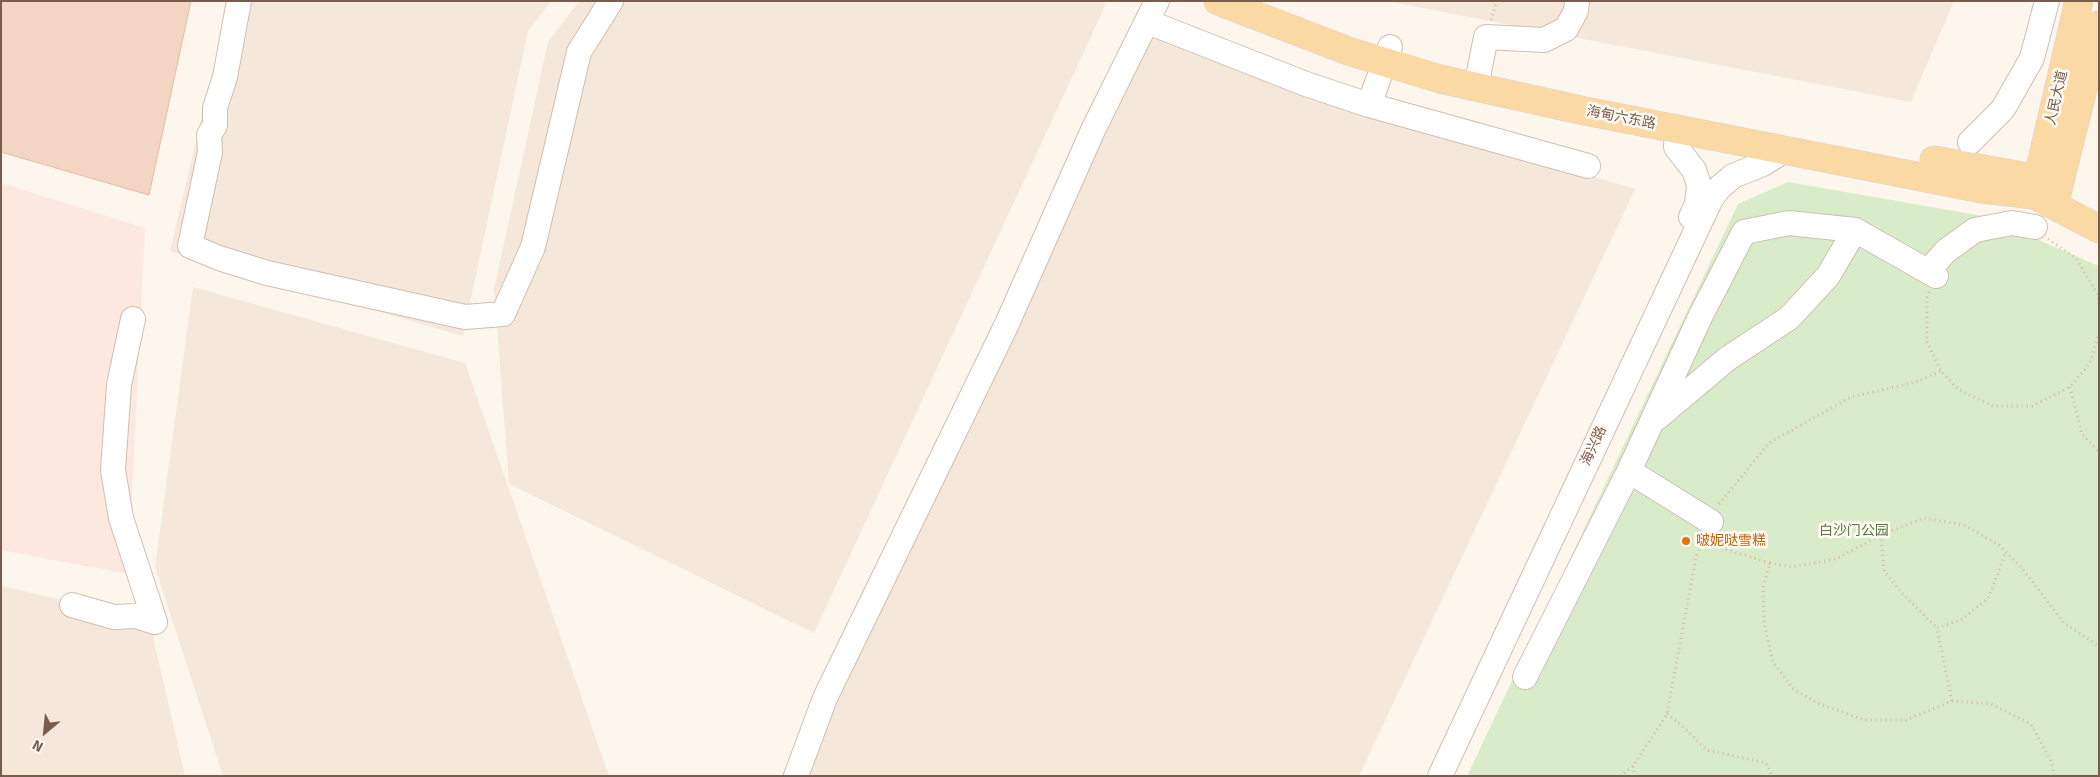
<!DOCTYPE html>
<html>
<head>
<meta charset="utf-8">
<style>
  body { margin:0 }
  #map { position:relative; width:2100px; height:777px; overflow:hidden; background:#fdf6ec; font-family:Signika,sans-serif }
  canvas { display:block }
  .frame { position:absolute; inset:0; border:2px solid #7a5c4d; pointer-events:none }
  .north { position:absolute; left:20px; top:707px; width:50px; height:50px; -webkit-text-stroke:4px #fffaf3; paint-order:stroke; rotate:208deg; font-size:14px; font-weight:700; line-height:20px; text-align:center; color:#7a5c4d }
  .north::after { content:''; display:block; margin:auto; width:18px; height:22px; background:#7a5c4d; clip-path:polygon(50% 0,100% 100%,50% 72%,0 100%) }
</style>
</head>
<body>
<div id="map">
<canvas width="2100" height="777"></canvas>
<div class="frame"></div>
<div class="north">N</div>
</div>
<script>
const ctx = document.querySelector('canvas').getContext('2d');
ctx.lineJoin = 'round';
function fill(path, color) {
  ctx.fillStyle = color;
  ctx.fill(path, 'evenodd');
}
function shape(rows) {
  const path = new Path2D();
  for (const r of rows) {
    path.moveTo(r[0], r[1]);
    for (let i = 2; i < r.length; i += 2) path.lineTo(r[i], r[i + 1]);
  }
  return path;
}
function stroke(path, color, width, dash) {
  ctx.strokeStyle = color;
  ctx.lineWidth = width;
  ctx.lineCap = dash ? 'butt' : 'round';
  ctx.setLineDash(dash || []);
  ctx.stroke(path);
}
function label(font, color, halo, rows, align = 'center') {
  ctx.font = font + ' Signika,"Noto Sans SC",sans-serif';
  ctx.lineWidth = 5;
  ctx.setLineDash([]);
  ctx.textBaseline = 'middle';
  ctx.strokeStyle = halo;
  ctx.fillStyle = color;
  for (const [text, x, y, turn = 0] of rows) {
    ctx.save();
    ctx.translate(x, y);
    ctx.rotate((+turn || 0) * Math.PI / 180);
    ctx.textAlign = isNaN(turn) ? turn : align;
    if (halo) ctx.strokeText(text, 0, 0);
    ctx.fillText(text, 0, 0);
    ctx.restore();
  }
}
const residential = shape([
  [229,1,551,1,528,31,463,336,170,251],
  [579,1,1101,1,1106,4,814,633,509,484,494,289,548,42],
  [1386,1,1954,1,1911,102],
  [1148,22,1380,113,1635,189,1359,776,782,776],
  [193,287,465,363,609,776,223,776,155,567],
  [1,586,149,619,185,776,1,776]
]);
const commercial = shape([
  [1,183,145,228,128,574,1,550]
]);
const green = shape([
  [1788,182,1983,216,2099,266,2099,776,1467,776,1738,204]
]);
const building = shape([
  [1,1,191,1,149,195,1,152,1,1]
]);
const path = shape([
  [1491,20,1497,1],
  [2048,239,2076,258,2098,295,2099,305],
  [1929,292,1927,298,1927,342,1941,371,1959,390,1993,406,2032,406,2070,387,2090,363,2099,333],
  [2070,387,2082,434,2099,452],
  [1719,504,1769,443,1851,397,1916,382,1941,371],
  [1881,535,1884,571,1902,593,1937,628],
  [1702,542,1770,563,1763,588,1764,621,1772,660,1792,688,1817,703,1864,720,1906,720,1952,701,1991,704,2031,724,2052,763,2054,776],
  [1770,563,1792,567,1836,559,1881,535,1924,518,1964,525,1999,545,2022,568,2064,623,2099,646],
  [1952,701,1937,628,1961,620,1989,597,2006,552],
  [1667,714,1680,724,1707,750,1766,763,1772,776],
  [1633,766,1635,776],
  [1620,776,1633,766,1667,714,1696,557,1704,538]
]);
const minor = shape([
  [239,1,225,77,215,108,215,125,209,135,210,152,190,246,219,258,267,273,465,317,503,314,533,247,579,52,611,1],
  [1148,22,1306,84,1369,105,1588,166],
  [1479,88,1479,72,1486,37,1544,40,1566,29,1576,11,1577,1],
  [1369,105,1390,47],
  [1677,129,1676,147,1694,170,1699,185,1697,204,1691,217],
  [1970,142,2003,109,2032,58,2047,1],
  [1928,271,1946,251,1975,230,2012,223,2035,227],
  [133,319,119,385,113,470,121,518,155,622],
  [1657,418,1727,359,1789,318,1828,276,1855,230],
  [1629,471,1711,522],
  [72,605,114,617,136,616,155,622],
  [1525,677,1629,471,1701,315,1744,232,1789,223,1855,230,1936,276],
  [796,776,825,698,1006,326,1094,128,1157,1],
  [1440,776,1711,199,1720,187,1733,176,1763,164,1785,150]
]);
const major = shape([
  [1218,1,1348,51,1440,79,1580,110,1982,189,2034,195,2099,229],
  [1934,160,2022,176],
  [2034,195,2079,1],
  [2054,205,2099,25]
]);
const markers = [
  [1686,541,5,"#e8710a"]
];
const streetNames = [
  ["人民大道",2057,98,-77],
  ["海甸六东路",1621,118,11],
  ["海兴路",1594,446,-65]
];
const parkNames = [
  ["白沙门公园",1854,531]
];
const foodNames = [
  ["啵妮哒雪糕",1696,541]
];
fill(residential, '#f5e8da');
fill(commercial, '#fde8e0');
fill(green, '#d8ecc9');
fill(building, '#f3d5c3');
stroke(building, '#e6bba3', 1);
stroke(minor, '#d1beb0', 26);
stroke(major, '#dad1cd', 29);
stroke(path, '#d9b8a5', 3, [1, 4]);
stroke(minor, '#fff', 24);
stroke(major, '#fbd9a5', 28);
for (const [x, y, r, color] of markers) {
  const dot = new Path2D();
  dot.arc(x, y, r, 0, 2 * Math.PI);
  ctx.fillStyle = color;
  ctx.fill(dot);
  stroke(dot, '#fffaf3', 2);
}
label('14px', '#7a5c4d', '#fffaf3', streetNames);
label('14px', '#537a41', '#fffaf3', parkNames);
label('14px', '#c56008', '#fffaf3', foodNames, 'left');
</script>
</body>
</html>
